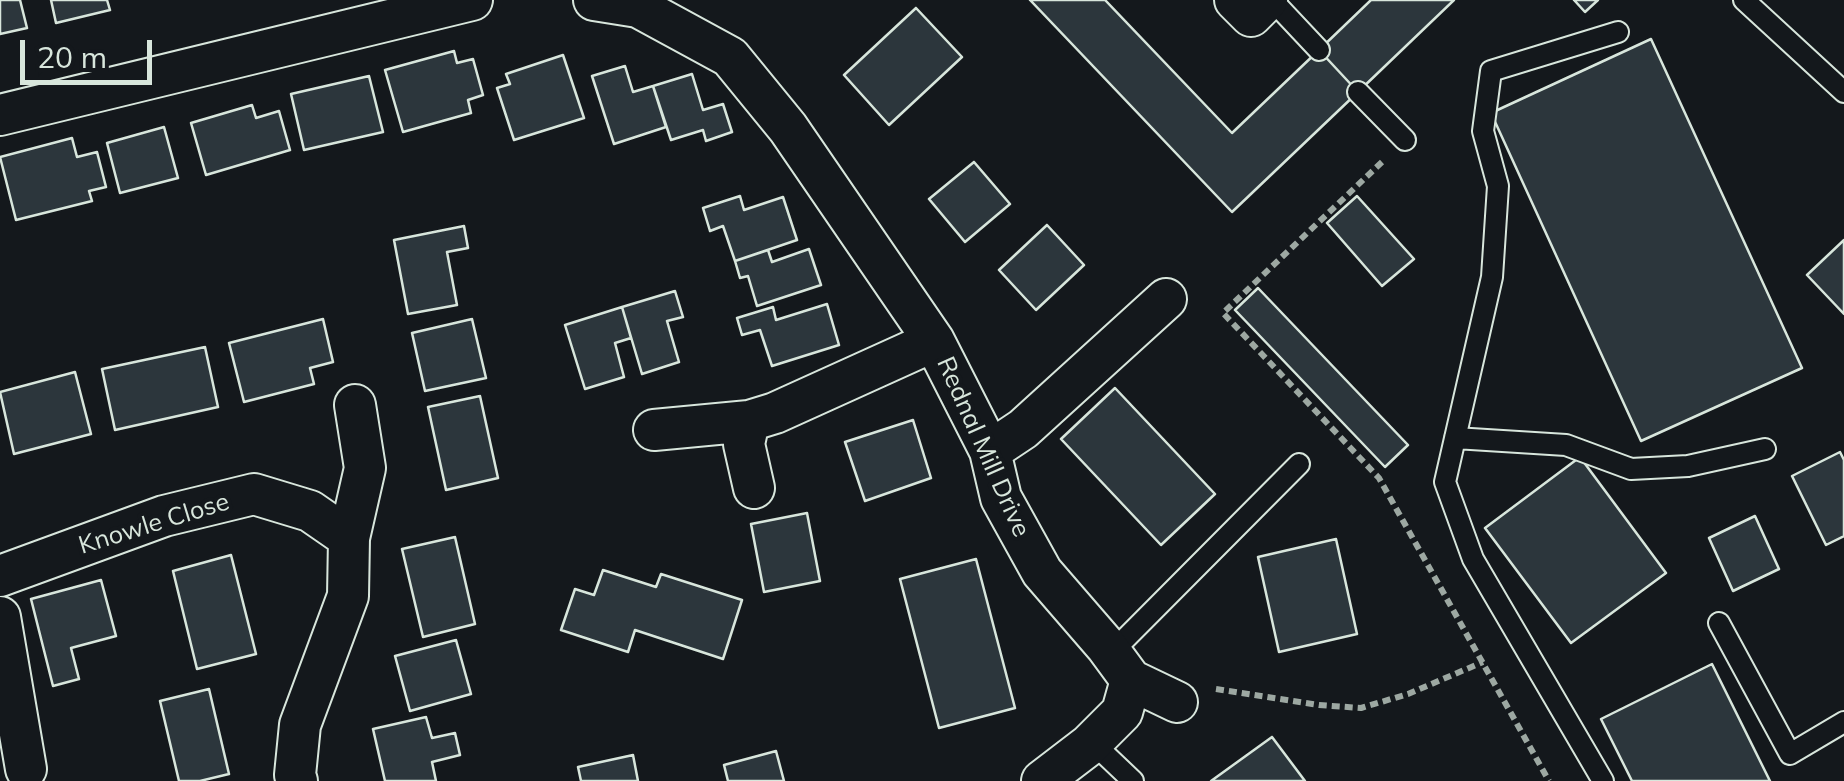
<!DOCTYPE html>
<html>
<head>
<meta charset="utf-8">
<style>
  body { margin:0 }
  #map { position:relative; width:1844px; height:781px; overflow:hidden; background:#14181c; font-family:Mulish,sans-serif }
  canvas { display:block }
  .scale { position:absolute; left:20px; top:40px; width:132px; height:45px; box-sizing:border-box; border:5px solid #d8e6dc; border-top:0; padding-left:12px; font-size:30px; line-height:35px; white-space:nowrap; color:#d8e6dc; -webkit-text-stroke:8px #14181c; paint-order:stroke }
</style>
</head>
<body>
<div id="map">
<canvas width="1844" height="781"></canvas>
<div class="scale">20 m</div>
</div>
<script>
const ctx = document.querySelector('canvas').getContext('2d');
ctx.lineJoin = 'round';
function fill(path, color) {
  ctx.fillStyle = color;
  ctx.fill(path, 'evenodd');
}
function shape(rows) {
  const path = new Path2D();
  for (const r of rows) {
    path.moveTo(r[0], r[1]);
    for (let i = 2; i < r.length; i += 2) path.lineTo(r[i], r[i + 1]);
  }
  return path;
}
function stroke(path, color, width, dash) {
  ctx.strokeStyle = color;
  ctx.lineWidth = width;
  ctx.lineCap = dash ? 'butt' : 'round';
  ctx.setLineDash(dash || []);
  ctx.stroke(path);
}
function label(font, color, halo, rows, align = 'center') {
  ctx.font = font + ' Mulish,sans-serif';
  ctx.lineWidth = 8;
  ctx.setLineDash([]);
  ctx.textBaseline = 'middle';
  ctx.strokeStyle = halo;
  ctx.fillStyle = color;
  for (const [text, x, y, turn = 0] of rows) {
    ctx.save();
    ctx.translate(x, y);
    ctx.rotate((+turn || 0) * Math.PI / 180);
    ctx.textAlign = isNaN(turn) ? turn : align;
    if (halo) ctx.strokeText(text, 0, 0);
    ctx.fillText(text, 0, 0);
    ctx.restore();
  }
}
const building = shape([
  [0,0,20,0,27,28,0,34,0,0],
  [51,0,107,0,110,10,56,23,51,0],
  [1030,0,1105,0,1232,133,1319,50,1358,92,1232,212,1030,0],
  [1371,0,1454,0,1358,92,1319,50,1371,0],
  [1574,0,1598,0,1585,12,1574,0],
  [916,8,962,57,889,125,844,75,916,8],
  [1651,39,1802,368,1641,441,1491,113,1651,39],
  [454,51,457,63,473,59,483,95,468,100,471,113,403,132,385,70,454,51],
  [563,55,584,118,514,140,497,88,510,84,506,74,563,55],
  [625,66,633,92,653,86,666,127,614,144,592,76,625,66],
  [692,74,703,110,723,104,732,132,706,141,703,130,671,140,653,86,692,74],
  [369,76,383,132,304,150,291,94,369,76],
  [252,105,256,118,279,111,290,150,206,175,191,123,252,105],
  [164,127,178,178,120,193,107,143,164,127],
  [72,138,77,157,97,152,106,187,89,191,92,201,16,220,0,157,72,138],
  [974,162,1010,204,965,242,929,199,974,162],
  [740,196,744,210,783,197,797,240,735,261,723,226,710,231,703,208,740,196],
  [1357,196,1414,259,1382,286,1327,223,1357,196],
  [1047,225,1084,265,1036,310,999,270,1047,225],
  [464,226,468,248,447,252,457,305,408,314,394,240,464,226],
  [1844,240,1844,314,1807,275,1844,240],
  [809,249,821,285,757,306,748,276,740,278,735,261,768,250,772,262,809,249],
  [1258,288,1408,445,1385,467,1235,310,1258,288],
  [675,291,683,317,667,321,679,362,642,374,622,307,675,291],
  [827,304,839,345,772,366,760,330,742,335,737,318,773,307,776,320,827,304],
  [622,307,631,338,615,343,624,377,585,389,565,325,622,307],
  [323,319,333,362,310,368,314,384,244,402,229,343,323,319],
  [472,319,486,378,425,391,412,333,472,319],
  [205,347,218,407,115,430,102,369,205,347],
  [75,372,91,434,14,454,0,392,75,372],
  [1115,388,1215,494,1161,545,1061,439,1115,388],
  [480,396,498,478,446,490,428,407,480,396],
  [913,420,931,478,865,501,845,442,913,420],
  [1840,452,1844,460,1844,536,1826,545,1792,476,1840,452],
  [1580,457,1666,573,1571,643,1485,528,1580,457],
  [807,513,820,581,764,592,751,524,807,513],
  [1755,516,1779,569,1733,591,1709,538,1755,516],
  [455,537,475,624,423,637,402,549,455,537],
  [1336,539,1357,634,1279,652,1258,557,1336,539],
  [231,555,256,654,197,669,173,571,231,555],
  [976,559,1015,708,939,728,900,579,976,559],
  [603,570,656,587,661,574,742,600,723,659,635,630,628,652,561,630,575,589,594,595,603,570],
  [101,580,116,636,71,648,79,679,53,686,31,599,101,580],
  [456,640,471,694,410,711,395,656,456,640],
  [1712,664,1770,781,1632,781,1601,719,1712,664],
  [209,689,229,774,200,781,179,781,160,701,209,689],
  [426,717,432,738,455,733,460,755,432,762,436,781,385,781,373,729,426,717],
  [1272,737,1305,781,1211,781,1272,737],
  [776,751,784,781,728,781,724,765,776,751],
  [633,755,638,781,581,781,578,767,633,755]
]);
const path = shape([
  [1382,162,1223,313,1379,478,1549,781],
  [1216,689,1319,705,1361,708,1408,694,1483,662]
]);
const lane = shape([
  [1272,0,1319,50],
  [1744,0,1844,92],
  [1358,92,1405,140],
  [1455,438,1566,445,1631,469,1688,466,1765,449],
  [1719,623,1790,754,1844,722],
  [1111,653,1299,464],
  [1092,742,1133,781],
  [1603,781,1473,559,1445,482,1492,277,1498,186,1483,131,1491,71,1618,32]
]);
const street = shape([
  [594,0,638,7,730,57,788,128,934,341,990,451,1001,498,1042,572,1106,646,1131,680,1122,712,1089,745,1042,781],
  [1235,0,1251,16,1267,0],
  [0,115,472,0],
  [749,421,744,444,754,488],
  [654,430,749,421,775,413,934,341],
  [990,451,1023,429,1166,299],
  [349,538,365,468,355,405],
  [0,576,164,516,254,494,310,511,349,538,348,596,300,725,295,775,297,781],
  [0,617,26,769],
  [1131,680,1177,702]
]);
const streetNames = [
  ["Rednal Mill Drive",983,447,66],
  ["Knowle Close",154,524,-17]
];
fill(building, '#2c363c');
stroke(building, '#d8e6dc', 2.5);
stroke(lane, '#d8e6dc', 24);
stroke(street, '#d8e6dc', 44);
stroke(path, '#9da8a2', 6, [8, 5]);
stroke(lane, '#14181c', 20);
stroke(street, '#14181c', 40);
label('25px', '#d8e6dc', '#14181c', streetNames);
</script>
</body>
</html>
